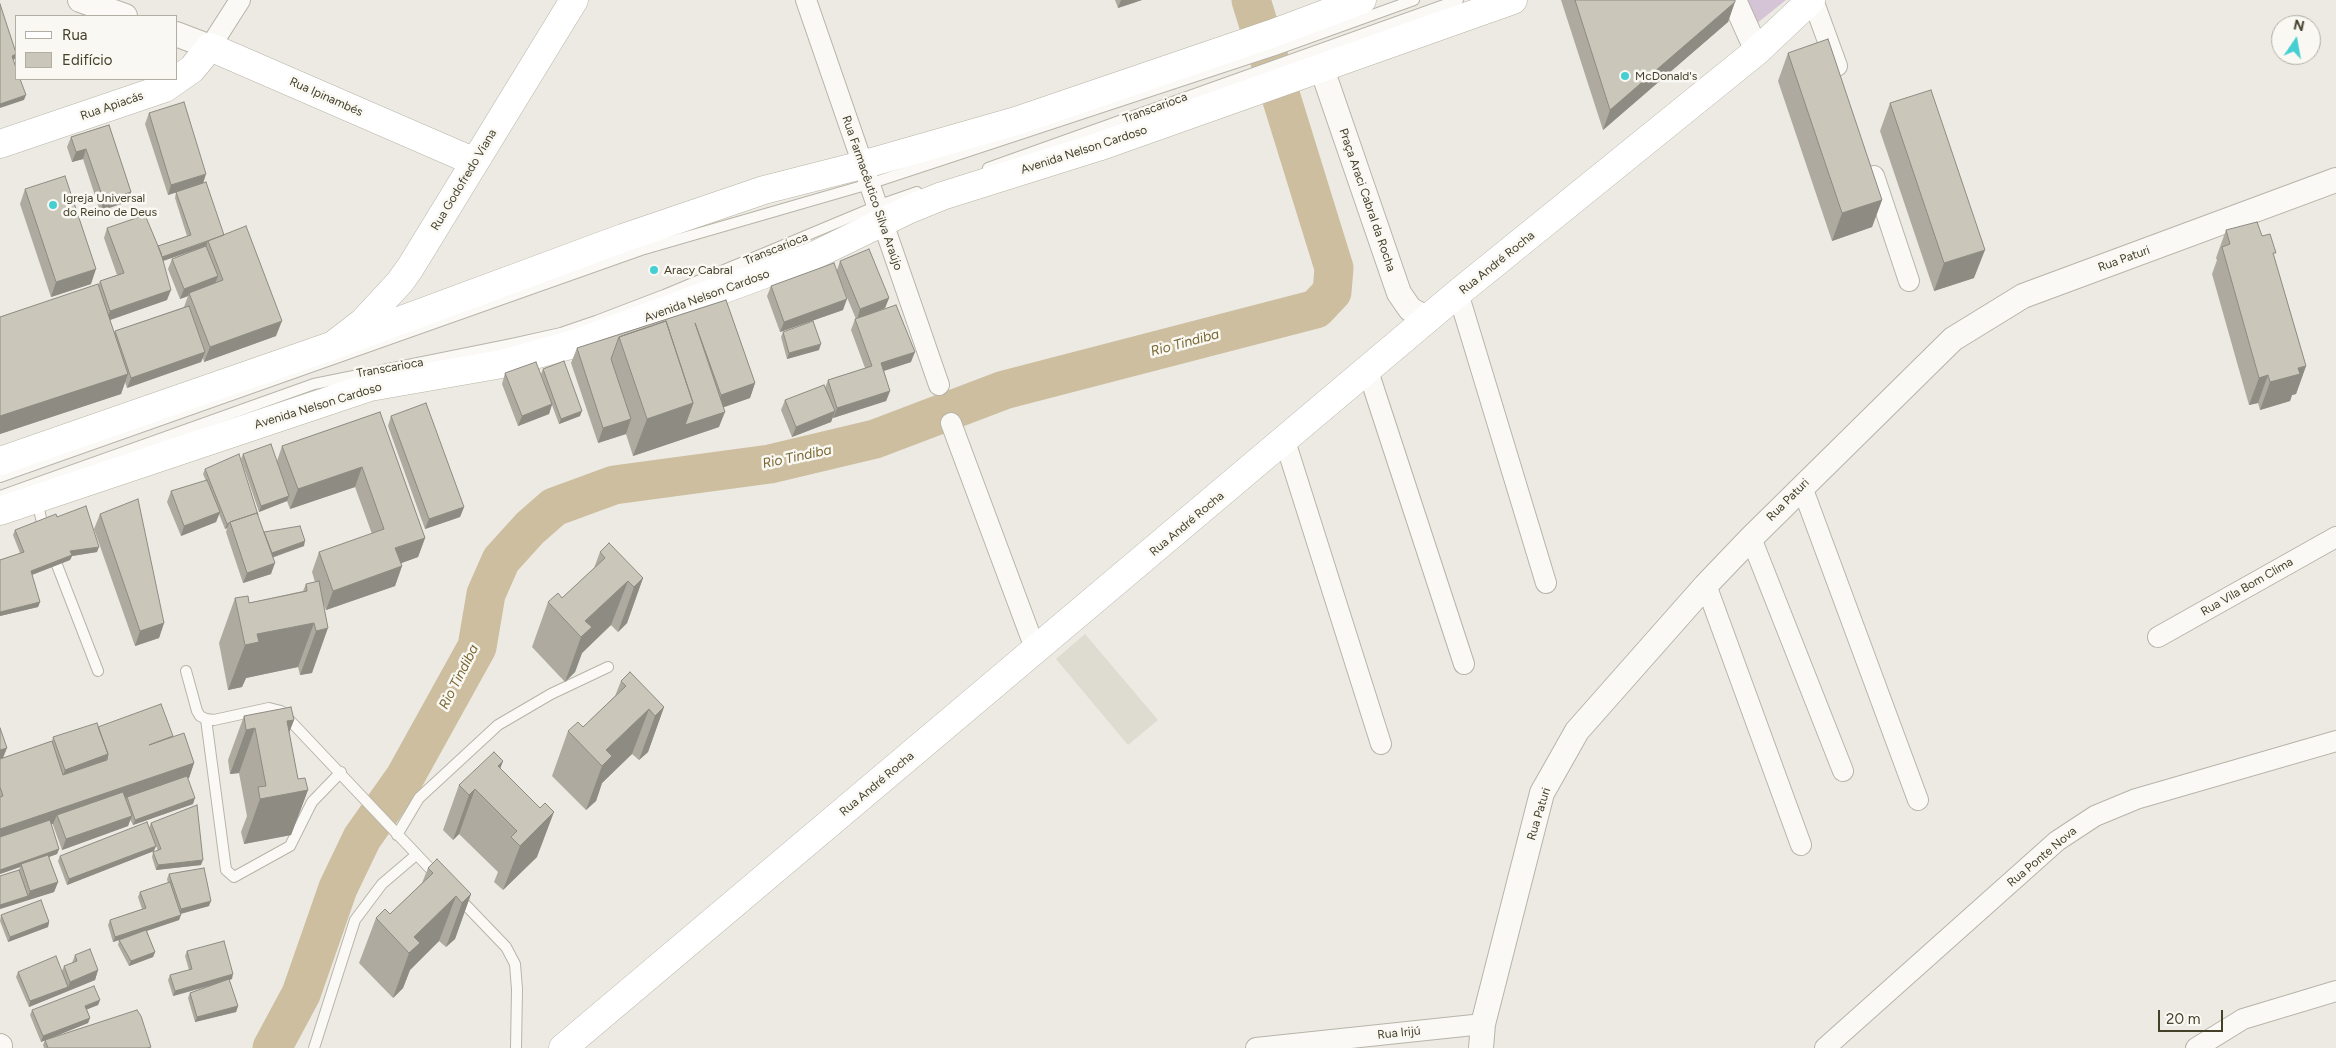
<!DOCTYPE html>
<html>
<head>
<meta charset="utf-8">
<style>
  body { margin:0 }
  #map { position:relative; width:2336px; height:1048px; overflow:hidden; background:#eceae3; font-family:Figtree,sans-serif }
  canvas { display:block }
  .legend { position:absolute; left:15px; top:15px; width:162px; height:65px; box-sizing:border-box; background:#f9f8f3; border:1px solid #b1aea3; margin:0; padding:6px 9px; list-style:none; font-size:15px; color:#45402a }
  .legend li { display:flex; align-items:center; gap:10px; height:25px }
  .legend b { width:25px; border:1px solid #b1aea3 }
  .north { position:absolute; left:2271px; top:15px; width:50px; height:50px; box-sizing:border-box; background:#f9f8f3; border:1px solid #b1aea3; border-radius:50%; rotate:12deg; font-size:14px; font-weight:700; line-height:20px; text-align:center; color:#45402a }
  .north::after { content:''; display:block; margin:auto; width:18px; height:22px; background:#46cfd3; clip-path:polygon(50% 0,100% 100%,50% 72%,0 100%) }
  .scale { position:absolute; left:2158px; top:1010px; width:65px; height:22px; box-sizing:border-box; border:2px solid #45402a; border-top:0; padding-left:6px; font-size:15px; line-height:18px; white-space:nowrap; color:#45402a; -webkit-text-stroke:4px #f9f8f3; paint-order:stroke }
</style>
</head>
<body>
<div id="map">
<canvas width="2336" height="1048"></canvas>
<ul class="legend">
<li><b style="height:6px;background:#fff"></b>Rua</li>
<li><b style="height:14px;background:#cac6ba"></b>Edifício</li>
</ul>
<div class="north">N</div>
<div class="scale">20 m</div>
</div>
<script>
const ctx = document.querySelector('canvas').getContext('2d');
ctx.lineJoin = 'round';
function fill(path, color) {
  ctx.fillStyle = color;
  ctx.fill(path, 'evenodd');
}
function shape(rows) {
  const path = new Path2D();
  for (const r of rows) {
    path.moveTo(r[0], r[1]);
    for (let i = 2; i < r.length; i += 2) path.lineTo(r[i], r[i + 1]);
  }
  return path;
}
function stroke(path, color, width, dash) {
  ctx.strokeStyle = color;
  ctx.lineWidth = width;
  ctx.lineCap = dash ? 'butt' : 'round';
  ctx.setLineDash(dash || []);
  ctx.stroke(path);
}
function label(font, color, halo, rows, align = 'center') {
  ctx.font = font + ' Figtree,sans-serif';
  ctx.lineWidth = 5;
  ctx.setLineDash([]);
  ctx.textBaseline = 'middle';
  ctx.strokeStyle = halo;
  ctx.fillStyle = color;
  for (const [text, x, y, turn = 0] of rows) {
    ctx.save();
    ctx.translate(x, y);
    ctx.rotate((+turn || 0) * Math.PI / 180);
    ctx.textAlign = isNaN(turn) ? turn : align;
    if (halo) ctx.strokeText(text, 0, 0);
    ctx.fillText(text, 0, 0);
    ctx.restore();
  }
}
const built = shape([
  [1085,634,1158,720,1128,745,1056,659]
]);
const green = shape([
  [1746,0,1786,0,1756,24]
]);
const river = shape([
  [272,1048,301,994,338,888,362,838,405,777,477,647,486,594,501,560,530,528,554,507,614,485,770,464,875,439,1004,390,1316,309,1332,292,1334,268,1251,0]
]);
const service = shape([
  [988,168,1458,0],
  [0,477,641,250,869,184,1275,50,1414,0],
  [0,496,314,384,512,344,561,333,596,321,664,295,877,206,917,192],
  [37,500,42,523],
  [57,565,98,671],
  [186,671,197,711,200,716,206,719,214,720,269,708,281,711,437,876],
  [206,719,226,870,234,877,290,846,312,802,341,772],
  [397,835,419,798,498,725,551,694,608,667],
  [458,897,506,947,515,964,517,989,516,1048],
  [314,1048,355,920,382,884,416,855]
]);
const minor = shape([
  [806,0,939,385],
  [1813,0,1837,66],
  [210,47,240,0],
  [1874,176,1909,281],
  [1458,293,1546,583],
  [1368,371,1464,664],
  [951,423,1036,651],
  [1285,441,1381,744],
  [1802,487,1918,800],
  [1751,538,1843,771],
  [1706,585,1801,845],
  [2158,637,2336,537],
  [1256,1048,1483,1024],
  [1825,1048,2057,841,2095,816,2136,799,2336,741],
  [2196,1048,2243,1019,2336,991]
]);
const tertiary = shape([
  [80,0,125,16],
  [1734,0,1757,51],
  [176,34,210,47],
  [1322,69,1399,293,1410,309,1428,319],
  [0,1046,0,1048],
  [1481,1048,1483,1024,1542,793,1577,731,1706,585,1751,538,1953,339,2023,296,2336,180]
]);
const secondary = shape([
  [0,144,165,88,192,69,210,47,475,162],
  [337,342,363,322,400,282,410,268,574,0],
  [563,1048,1458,293,1757,51,1811,0]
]);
const primary = shape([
  [0,461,334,345,623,238,764,190,862,165,1016,121,1271,34,1362,0],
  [0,511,370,387,502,364,577,343,811,257,910,209,942,196,1098,147,1513,0]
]);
const wall = shape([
  [1115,0,1142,0,1118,8],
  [1561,0,1735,0,1728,22,1603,130],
  [1788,53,1882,200,1872,227,1832,241,1778,81],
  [1890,103,1974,278,1934,291,1880,131],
  [149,113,203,183,224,235,276,336,204,362,203,358,201,362,127,388,125,382,121,394,0,434,0,317,98,286,100,281,117,275,104,238,107,228,158,246,187,236,175,198,176,192,183,190,168,195,145,124],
  [206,246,172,259,168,269,180,299,188,296,184,307,115,331,114,333,110,320,167,300,163,261],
  [109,125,131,192,127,202,100,211,83,159,72,162,67,147,71,137],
  [25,189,91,284,51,297,20,204],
  [2226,230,2262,236,2274,257,2306,366,2296,394,2292,395,2290,401,2260,410,2258,403,2249,405,2212,274,2217,260,2216,258],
  [840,261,889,298,885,308,869,314,911,362,884,371,890,391,886,401,833,418,833,417,831,422,792,437,781,410,785,400,825,388,828,380,865,368,851,330,855,319,856,319,841,283,843,310,780,332,767,296,771,286,837,270],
  [726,300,755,383,750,398,723,407,719,427,633,456,626,434,598,443,571,363,577,348],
  [783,332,819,350,787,359,781,337],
  [543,369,580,416,559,424,552,405,549,414,518,426,502,384,505,373,548,394,541,374],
  [380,412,425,538,418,557,401,563,402,566,395,586,326,610,323,603,312,673,300,675,298,667,246,678,242,687,228,690,219,643,235,598,249,603,303,591,306,584,315,582,312,572,319,552,372,534,355,487,290,509,287,501,259,512,241,459,243,454,277,461,282,446],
  [391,416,464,507,460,517,425,529,388,426],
  [205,469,258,516,264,533,264,532,304,546,272,558,271,574,243,583,226,532,227,528,225,529,219,514,216,522,181,536,167,502,171,491,206,481,203,474],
  [100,514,164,623,159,638,135,646,94,529],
  [57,517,97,552,72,556,70,560,32,575,40,602,38,607,0,616,0,560,20,553,13,535,15,530],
  [600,552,643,578,627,623,618,632,611,625,582,653,575,672,565,682,532,647,548,602,562,598,594,568],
  [621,681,664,707,648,752,639,760,632,754,602,783,596,801,586,810,552,776,568,731,583,727,615,696],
  [244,716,294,720,289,732,298,779,308,790,291,835,244,844,241,832,247,816,239,773,230,774,228,760],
  [98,727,172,737,194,763,189,778,187,778,193,804,133,825,130,819,128,826,62,850,53,825,53,824,51,824,59,849,57,854,49,857,58,882,54,892,0,909,0,876,19,870,20,867,0,874,0,759,52,741,53,737],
  [503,761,500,768,537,857,503,890,494,882,498,872,459,834,453,840,443,830,459,785],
  [151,823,201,865,156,870,152,857,153,852,158,851,149,828],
  [154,851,67,885,58,861,60,856],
  [428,868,471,894,455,939,446,947,439,941,410,970,403,988,393,998,359,963,376,918,390,914,422,883],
  [169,874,209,906,181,914,179,920,147,931,155,952,153,957,129,966,118,945,119,940,128,937,113,942,108,925,110,920,142,909,138,897,140,892,168,883,167,879],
  [1,915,49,922,48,927,8,942,0,921],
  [187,951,232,979,229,980,238,1006,236,1012,195,1022,188,998,190,993,210,986,173,996,168,980,170,975,189,970,185,956],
  [75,955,98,970,95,980,29,1007,16,977,18,972,62,971,64,966,72,963],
  [100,1000,98,1005,87,1009,90,1018,88,1023,41,1042,30,1015,32,1010],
  [45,1040,151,1047,151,1048,44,1048,43,1045]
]);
const shadedWall = shape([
  [1121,0,1142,0,1118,8],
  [1735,2,1728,22,1603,130,1610,110],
  [16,54,15,59,10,61,12,56],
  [26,95,24,100,0,108,0,104],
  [86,149,83,159,72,162,76,152],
  [206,174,203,184,168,195,171,185],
  [131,192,127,202,100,211,104,201],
  [1882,200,1872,227,1832,241,1842,213],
  [224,236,208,241,206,246,157,263,159,258],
  [1985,250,1974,278,1934,291,1944,263],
  [96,269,91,284,51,297,56,282],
  [218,276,214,286,189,293,188,296,180,299,184,289],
  [171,290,167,300,107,321,110,311],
  [889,298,885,308,857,320,860,309],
  [847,299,843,310,780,332,784,322],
  [282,321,276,336,204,362,210,347],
  [821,344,819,350,787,359,789,353],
  [205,352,201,362,127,388,131,378],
  [915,352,911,362,877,373,881,363],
  [2306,366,2296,394,2292,395,2290,401,2260,410,2270,382,2298,368],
  [128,374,121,394,0,434,0,416],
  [2268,375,2258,403,2249,405,2259,378],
  [755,383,750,398,716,410,721,395],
  [890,391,886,401,833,418,837,408],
  [693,403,725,412,719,427,633,456,647,419],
  [552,404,549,414,518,426,522,416],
  [582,411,580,416,559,424,561,419],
  [835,411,831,422,792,437,796,427],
  [631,419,626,434,598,443,603,428],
  [362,467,355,487,290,509,298,489],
  [289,496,287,501,259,512,261,506],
  [464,507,460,517,425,529,429,519],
  [220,512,216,522,181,536,184,526],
  [229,523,227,528,225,529,227,524],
  [425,538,418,557,388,568,395,548],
  [305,541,304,546,270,558,272,553],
  [99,547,97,552,72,556,70,560,29,576,31,571,70,551],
  [275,563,271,574,243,583,247,573],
  [402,566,395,586,326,610,333,591],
  [643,578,627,623,618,632,634,587],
  [628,581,611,625,582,653,575,672,565,682,581,637,585,621],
  [40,602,38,607,0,616,0,612],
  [164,623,159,638,135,646,140,631],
  [314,623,298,667,246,678,242,687,228,690,245,645,257,634],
  [328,628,312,673,300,675,316,631],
  [664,707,648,752,639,760,655,716],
  [649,709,632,754,602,783,596,801,586,810,602,766,606,750],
  [294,720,277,764,287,721],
  [255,728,239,773,230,774,246,730],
  [7,748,3,758,0,759,0,750],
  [108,754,101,774,58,789,65,770],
  [503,761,488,802,498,766],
  [194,763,189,778,127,799,127,797,126,799,59,822,57,815,53,824,0,842,0,829],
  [475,789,459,834,453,840,469,795],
  [308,790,291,835,244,844,260,799],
  [195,798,193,804,133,825,135,820],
  [554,812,537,857,503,890,520,846],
  [132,816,128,826,62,850,66,839],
  [156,846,154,851,67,885,69,879],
  [59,849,57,854,22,867,21,864,20,867,0,874,0,870],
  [203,860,201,865,156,870,158,865],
  [58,882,54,892,0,909,0,905,28,896,30,891],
  [471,894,455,939,446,947,462,903],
  [456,896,439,941,410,970,403,988,393,998,409,953,414,937],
  [211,901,209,906,179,914,181,909],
  [181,915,179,920,113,942,115,937],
  [49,922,48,927,8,942,10,937],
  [155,952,153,957,129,966,131,961],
  [98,970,95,980,29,1007,30,1001,68,987,70,982],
  [233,974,232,979,173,996,175,991],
  [100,1000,98,1005,83,1011,85,1006],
  [238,1006,236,1012,195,1022,197,1017],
  [90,1018,88,1023,41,1042,43,1036]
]);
const building = shape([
  [1575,0,1735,0,1735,2,1610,110,1575,0],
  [0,4,16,53,16,54,12,56,16,68,16,79,20,79,26,95,0,104,0,4],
  [1828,39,1882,200,1842,213,1788,53,1828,39],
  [1931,90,1985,250,1944,263,1890,103,1931,90],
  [184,102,206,174,171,185,149,113,184,102],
  [109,125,131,192,104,201,86,149,76,152,71,137,109,125],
  [65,176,96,269,56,282,25,189,65,176],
  [206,182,224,235,162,257,158,246,191,235,176,192,206,182],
  [145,215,161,253,171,290,110,311,100,281,124,273,107,228,145,215],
  [2257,222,2262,236,2270,234,2276,253,2273,253,2306,366,2298,368,2300,374,2270,382,2268,375,2259,378,2222,247,2230,244,2226,230,2257,222],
  [246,226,282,321,210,347,189,293,223,280,208,241,246,226],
  [206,246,218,276,184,289,172,259,206,246],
  [869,249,889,298,860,309,840,261,869,249],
  [834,263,847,299,784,322,771,286,834,263],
  [98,284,128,374,0,416,0,317,98,284],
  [726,300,755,383,721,395,695,323,725,412,685,425,693,403,666,321,619,337,611,359,631,419,603,428,577,348,726,300],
  [896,305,915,352,881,363,890,391,837,408,828,380,872,366,855,319,896,305],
  [189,306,205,352,131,378,115,331,189,306],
  [666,321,693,403,647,419,619,337,666,321],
  [813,321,821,344,789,353,783,332,813,321],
  [564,361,582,411,561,419,543,369,564,361],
  [536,362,552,404,522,416,505,373,536,362],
  [824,385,835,411,796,427,785,400,824,385],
  [426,403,464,507,429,519,391,416,426,403],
  [380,412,425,538,395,548,402,566,333,591,319,552,384,529,362,467,298,489,282,446,380,412],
  [271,444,289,496,261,506,243,454,271,444],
  [239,454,258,515,257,513,230,522,229,523,227,524,205,469,239,454],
  [207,480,220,512,184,526,171,491,207,480],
  [138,499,164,623,140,631,100,514,138,499],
  [86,506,99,547,70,551,72,555,31,571,40,602,0,612,0,560,24,552,15,530,56,514,57,517,86,506],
  [257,513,275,563,247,573,230,522,257,513],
  [300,526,305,541,272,553,264,532,300,526],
  [609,543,643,578,634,587,628,581,585,621,592,627,581,637,548,602,558,593,562,598,605,558,600,552,609,543],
  [319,581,328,628,316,631,314,623,257,634,259,642,245,645,235,598,248,596,249,603,307,591,306,584,319,581],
  [630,672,664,707,655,716,649,709,606,750,612,756,602,766,568,731,578,722,583,727,626,686,621,681,630,672],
  [161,704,173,736,149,745,184,733,194,763,0,829,0,797,3,796,0,787,0,759,52,741,63,775,107,760,108,754,98,727,161,704],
  [291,707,294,720,287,721,298,779,305,778,308,790,260,799,258,787,266,786,255,728,246,730,244,716,291,707],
  [97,723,108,754,65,770,53,737,97,723],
  [0,728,7,748,0,750,0,728],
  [494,752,503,761,498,766,540,808,545,803,554,812,520,846,511,837,517,831,475,789,469,795,459,785,494,752],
  [187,776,195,798,135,820,127,797,187,776],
  [123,792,132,816,66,839,57,815,123,792],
  [197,805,203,860,158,865,153,852,161,849,151,823,197,805],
  [50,820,59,849,0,870,0,837,50,820],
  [147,822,156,846,69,879,60,856,147,822],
  [48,855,58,882,30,891,21,864,48,855],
  [437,859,471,894,462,903,456,896,414,937,420,943,409,953,376,918,385,909,390,914,433,873,428,868,437,859],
  [204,868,211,901,181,909,169,874,204,868],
  [19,870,28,896,0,905,0,876,19,870],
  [170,882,181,915,115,937,110,920,146,908,140,892,170,882],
  [41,900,49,922,10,937,1,915,41,900],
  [146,930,155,952,131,961,119,940,146,930],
  [224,941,233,974,175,991,170,975,192,969,187,951,224,941],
  [90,949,98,970,70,982,64,966,77,961,75,955,90,949],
  [56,956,68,987,30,1001,18,972,56,956],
  [229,979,238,1006,197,1017,190,993,229,979],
  [94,986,100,1000,85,1006,90,1018,43,1036,32,1010,94,986],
  [137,1010,141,1016,151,1047,147,1048,48,1048,45,1040,137,1010]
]);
const markers = [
  [1625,76,5,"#46cfd3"],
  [53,205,5,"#46cfd3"],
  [654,270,5,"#46cfd3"]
];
const poiNames = [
  ["McDonald's",1635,76],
  ["Igreja Universal",63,198],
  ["do Reino de Deus",63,212],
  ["Aracy Cabral",664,270]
];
const streetNames = [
  ["Rua Ipinambés",326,97,24],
  ["Rua Apiacás",112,106,-19],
  ["Transcarioca",1155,108,-20],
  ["Avenida Nelson Cardoso",1084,150,-18],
  ["Rua Godofredo Viana",464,180,-59],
  ["Rua Farmacêutico Silva Araújo",872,193,71],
  ["Praça Araci Cabral da Rocha",1367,200,71],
  ["Transcarioca",776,249,-22],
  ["Rua Paturi",2124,259,-20],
  ["Rua André Rocha",1497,263,-39],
  ["Avenida Nelson Cardoso",707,296,-20],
  ["Transcarioca",390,368,-10],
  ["Avenida Nelson Cardoso",318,406,-17],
  ["Rua Paturi",1788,500,-45],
  ["Rua André Rocha",1187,524,-40],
  ["Rua Vila Bom Clima",2247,587,-30],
  ["Rua André Rocha",877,784,-40],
  ["Rua Paturi",1539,814,-73],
  ["Rua Ponte Nova",2042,857,-40],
  ["Rua Irijú",1399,1033,-6]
];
const waterNames = [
  ["Rio Tindiba",1185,343,-15],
  ["Rio Tindiba",797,457,-12],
  ["Rio Tindiba",459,677,-63]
];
fill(built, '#dedcd1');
fill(green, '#d5c4d6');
stroke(river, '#ccbe9e', 39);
stroke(service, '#b7b4a8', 12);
stroke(minor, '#b7b4a8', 22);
stroke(tertiary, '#b7b4a8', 26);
stroke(secondary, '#b7b4a8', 29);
stroke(primary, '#b8b3a2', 29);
stroke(service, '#faf9f6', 10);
stroke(minor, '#faf9f6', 20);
stroke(tertiary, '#faf9f6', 24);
stroke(secondary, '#fff', 28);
stroke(primary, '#fff', 28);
fill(wall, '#aeaaa0');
fill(shadedWall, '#8d8b82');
fill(building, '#cac6ba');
stroke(building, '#8d8b82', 1);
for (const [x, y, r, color] of markers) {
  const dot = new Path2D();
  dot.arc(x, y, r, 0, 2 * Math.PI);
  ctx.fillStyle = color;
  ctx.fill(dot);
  stroke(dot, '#f9f8f3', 2);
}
label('12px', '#45402a', '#f9f8f3', poiNames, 'left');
label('12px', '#45402a', '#f9f8f3', streetNames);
label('italic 14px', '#7b6833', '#f9f8f3', waterNames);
</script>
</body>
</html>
